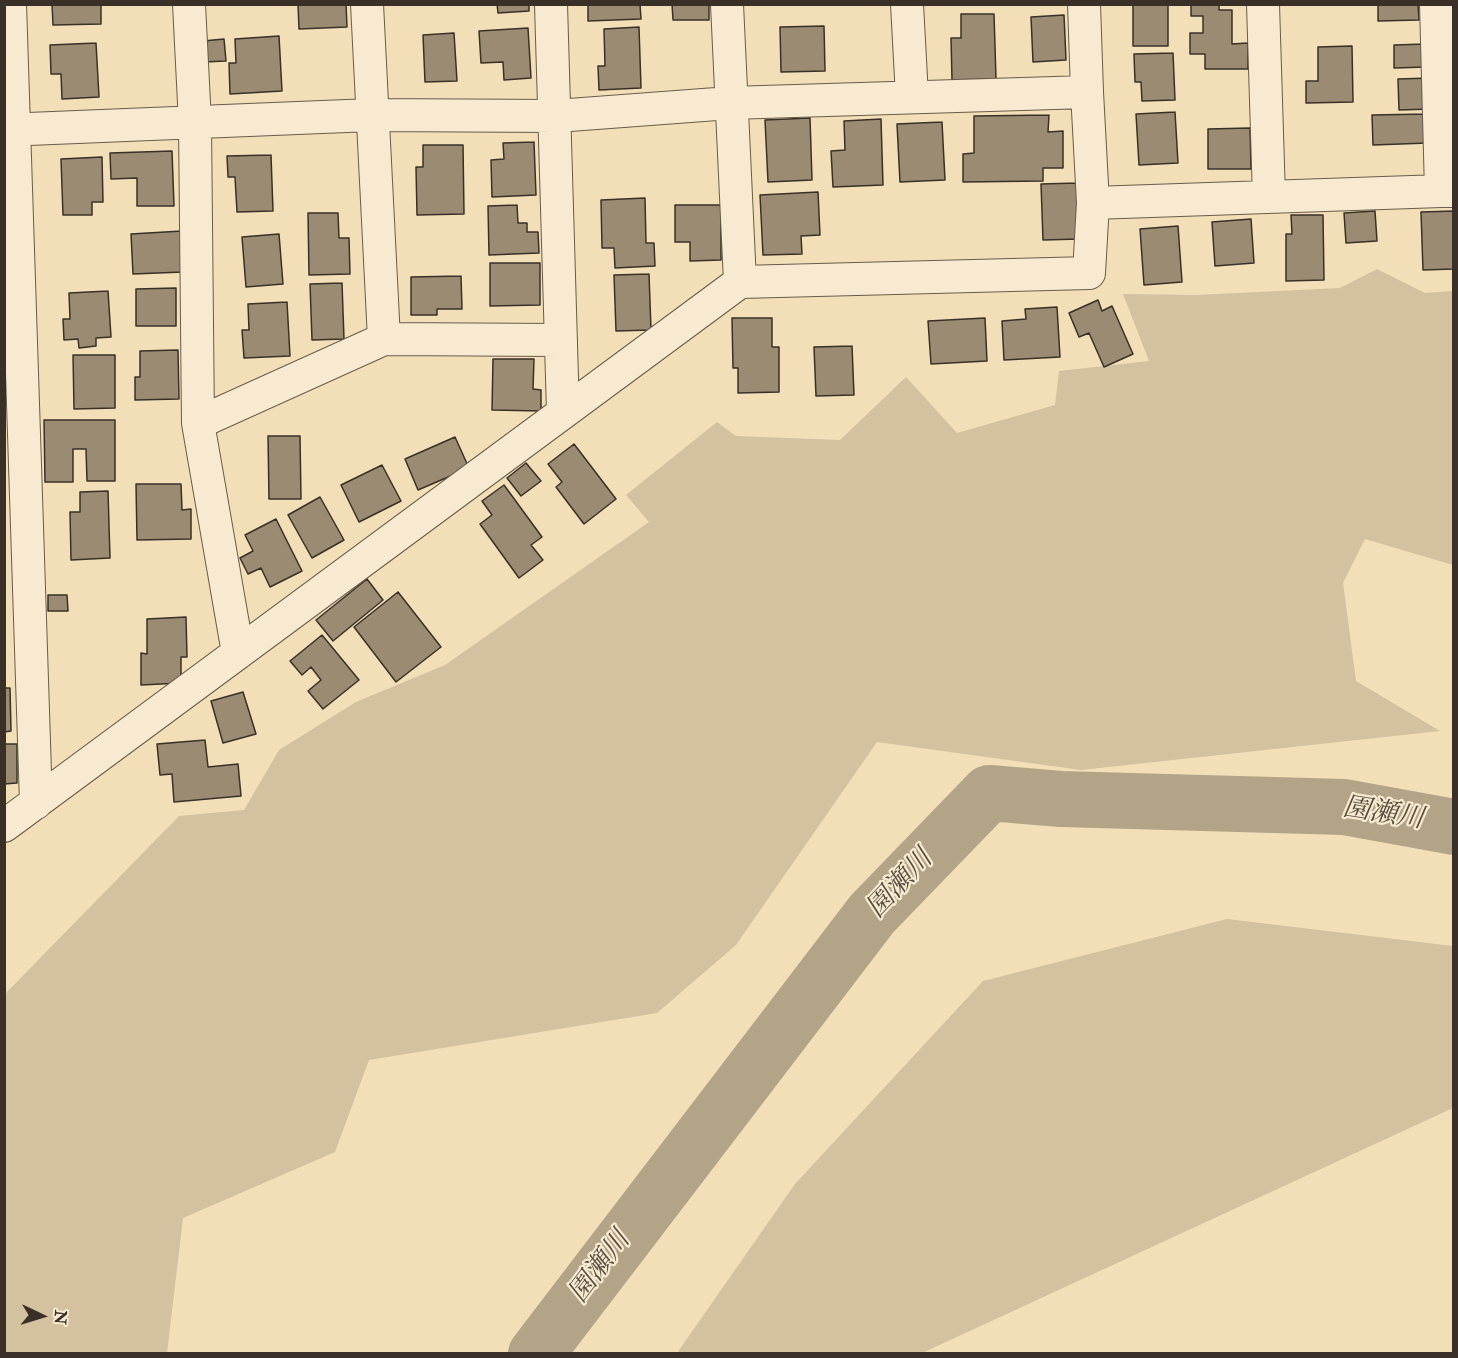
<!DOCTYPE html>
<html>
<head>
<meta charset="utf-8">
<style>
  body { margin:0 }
  #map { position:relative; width:1458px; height:1358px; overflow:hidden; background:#f2dfb8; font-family:"IM FELL Double Pica",serif }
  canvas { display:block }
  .frame { position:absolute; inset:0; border:6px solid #3a3027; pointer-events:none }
  .north { position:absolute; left:12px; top:1286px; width:60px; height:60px; -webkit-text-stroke:4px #f7ead1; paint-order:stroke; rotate:94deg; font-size:16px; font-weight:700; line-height:24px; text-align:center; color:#3a3027 }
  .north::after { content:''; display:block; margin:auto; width:21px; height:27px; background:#3a3027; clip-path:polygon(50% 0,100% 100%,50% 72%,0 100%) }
</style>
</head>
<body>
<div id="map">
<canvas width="1458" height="1358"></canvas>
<div class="frame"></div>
<div class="north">N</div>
</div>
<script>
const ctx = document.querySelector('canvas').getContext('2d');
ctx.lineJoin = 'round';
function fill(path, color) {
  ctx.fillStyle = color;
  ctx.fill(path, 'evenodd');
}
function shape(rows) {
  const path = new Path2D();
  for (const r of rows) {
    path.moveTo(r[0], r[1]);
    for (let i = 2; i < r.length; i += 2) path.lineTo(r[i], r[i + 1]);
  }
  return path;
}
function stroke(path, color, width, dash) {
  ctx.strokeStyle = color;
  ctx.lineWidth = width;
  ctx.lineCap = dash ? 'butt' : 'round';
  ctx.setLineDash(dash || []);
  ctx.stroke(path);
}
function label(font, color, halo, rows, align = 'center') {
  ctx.font = font + ' "IM FELL Double Pica","Noto Serif JP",serif';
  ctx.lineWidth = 4.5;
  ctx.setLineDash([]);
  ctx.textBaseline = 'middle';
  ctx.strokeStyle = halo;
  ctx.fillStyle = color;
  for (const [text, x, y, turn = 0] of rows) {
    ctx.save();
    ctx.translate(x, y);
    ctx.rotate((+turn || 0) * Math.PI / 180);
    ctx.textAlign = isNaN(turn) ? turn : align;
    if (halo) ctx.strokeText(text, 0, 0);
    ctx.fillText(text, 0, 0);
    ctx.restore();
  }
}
const green = shape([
  [1377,269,1425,293,1453,291,1453,565,1365,539,1343,583,1356,681,1440,731,1081,770,877,742,736,945,657,1013,369,1060,335,1152,183,1218,167,1353,5,1354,5,994,179,816,244,810,279,750,356,702,445,665,649,522,626,495,717,422,736,436,840,440,906,377,957,433,1055,405,1059,371,1149,361,1123,294,1196,295,1340,288],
  [1227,919,1453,946,1453,1108,922,1353,677,1353,795,1184,983,981]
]);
const river = shape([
  [536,1354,872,914,989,793,1061,799,1344,807,1454,827]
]);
const building = shape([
  [52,4,101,4,101,24,53,25,52,4],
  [298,4,346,4,347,27,299,29,298,4],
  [497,4,529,4,529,11,498,13,497,4],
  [588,4,640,4,641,19,588,21,588,4],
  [672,4,709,4,709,20,673,20,672,4],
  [1133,4,1168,4,1168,46,1133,46,1133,4],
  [1191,4,1219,4,1219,10,1232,10,1232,44,1248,43,1248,69,1205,69,1205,54,1190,54,1190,33,1203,33,1203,16,1191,16,1191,4],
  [1378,4,1418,4,1419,20,1378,21,1378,4],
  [961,14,994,14,996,79,952,80,951,38,961,38,961,14],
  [1064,15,1066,60,1033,62,1031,17,1064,15],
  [824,26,825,71,781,72,780,27,824,26],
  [639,27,641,88,599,90,598,66,605,66,604,29,639,27],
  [528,28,531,78,504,80,503,62,481,63,479,31,528,28],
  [454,33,457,81,425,82,423,35,454,33],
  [279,36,282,91,230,94,229,63,236,63,235,39,279,36],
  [224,39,226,61,204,62,203,41,224,39],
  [96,43,99,97,62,99,61,74,51,74,50,45,96,43],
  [1425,44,1426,67,1394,68,1394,45,1425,44],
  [1352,46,1353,102,1306,103,1306,81,1318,81,1318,47,1352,46],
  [1173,53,1175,100,1142,101,1141,82,1135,82,1134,54,1173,53],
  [1430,78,1431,109,1399,110,1398,79,1430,78],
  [1175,112,1178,163,1139,165,1136,114,1175,112],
  [1427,114,1428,143,1373,145,1372,115,1427,114],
  [1049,115,1048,132,1063,131,1063,168,1043,168,1043,181,963,182,963,154,974,153,974,116,1049,115],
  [810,118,812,180,768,182,765,120,810,118],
  [881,119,883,185,833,187,831,151,845,150,844,121,881,119],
  [942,122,945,180,900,182,897,124,942,122],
  [1250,128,1251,169,1208,169,1208,129,1250,128],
  [534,142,536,195,492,197,491,160,504,159,503,143,534,142],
  [423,145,463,145,464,214,417,215,416,167,423,167,423,145],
  [172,151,174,206,137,206,137,178,111,179,110,153,172,151],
  [271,155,273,211,237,212,235,177,228,177,227,156,271,155],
  [102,157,103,202,92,202,92,215,63,215,61,159,102,157],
  [1077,183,1079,239,1043,240,1041,184,1077,183],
  [818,192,820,235,801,236,802,254,763,255,760,195,818,192],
  [645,198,646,243,654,243,655,266,615,268,614,248,602,248,601,200,645,198],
  [517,205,518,223,527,223,527,232,538,232,539,253,489,255,488,206,517,205],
  [675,205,721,205,721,260,690,261,690,242,675,242,675,205],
  [1375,211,1377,241,1346,243,1344,213,1375,211],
  [1454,211,1454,269,1423,270,1421,212,1454,211],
  [308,213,338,213,339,238,349,238,350,274,309,275,308,213],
  [1291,215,1323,215,1324,280,1286,281,1286,234,1292,234,1291,215],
  [1251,219,1254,263,1215,266,1212,222,1251,219],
  [1178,226,1182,282,1144,285,1140,229,1178,226],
  [182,231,183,272,133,274,131,234,182,231],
  [279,234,283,284,246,287,242,237,279,234],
  [490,263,540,263,540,305,490,306,490,263],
  [649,274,651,330,616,331,614,275,649,274],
  [461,276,462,309,437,309,437,315,411,315,411,277,461,276],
  [342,283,344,339,312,340,310,284,342,283],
  [176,288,176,326,136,326,136,289,176,288],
  [108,291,111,337,96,338,96,346,79,348,78,339,64,340,63,319,70,319,69,293,108,291],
  [1098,300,1102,311,1112,306,1133,354,1104,367,1089,333,1079,337,1069,313,1098,300],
  [287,302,290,356,244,358,242,330,249,330,248,304,287,302],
  [1057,307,1060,357,1004,360,1002,321,1026,319,1025,309,1057,307],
  [732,318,772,318,772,347,779,347,779,392,738,393,738,368,733,368,732,318],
  [985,318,987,361,931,364,928,321,985,318],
  [852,346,854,395,816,396,814,347,852,346],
  [178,350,179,399,135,400,135,377,140,377,140,351,178,350],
  [73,355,115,355,115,408,74,409,73,355],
  [493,359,534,359,533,389,541,390,541,411,492,410,493,359],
  [44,420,115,420,115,481,87,481,86,449,73,449,73,482,45,482,44,420],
  [268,436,300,436,301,499,269,499,268,436],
  [455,437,469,468,418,490,405,459,455,437],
  [574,444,616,499,584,524,556,487,562,482,548,464,574,444],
  [526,463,541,481,521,496,507,478,526,463],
  [382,465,401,501,359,522,341,485,382,465],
  [136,484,181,484,182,510,191,509,191,539,137,540,136,484],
  [504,485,542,537,531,545,543,560,519,578,480,524,492,515,482,501,504,485],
  [108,491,110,558,71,560,70,512,80,512,80,492,108,491],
  [320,497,344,540,312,558,288,515,320,497],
  [276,519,302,571,270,587,261,568,248,574,240,558,253,551,245,535,276,519],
  [367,579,383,600,333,641,316,620,367,579],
  [398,592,441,647,396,682,354,627,398,592],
  [48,595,67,595,68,611,48,611,48,595],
  [186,617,187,657,181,657,181,683,141,685,141,653,147,654,147,619,186,617],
  [322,635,359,680,323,709,308,691,321,680,311,667,302,675,290,661,322,635],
  [4,688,10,688,11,731,4,732,4,688],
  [243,692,256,734,223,743,211,701,243,692],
  [205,740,208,767,238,764,241,796,174,802,172,774,160,775,157,744,205,740],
  [4,744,17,744,17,783,4,784,4,744]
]);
const minor = shape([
  [10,4,36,803],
  [189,4,195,123,198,423],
  [367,4,384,339],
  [551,4,563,412],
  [727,4,740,282,1089,273,1093,203],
  [907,4,912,97],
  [1263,4,1269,197],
  [1436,4,1441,191,1454,191],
  [1087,92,1093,203,1441,191],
  [4,130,371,115,556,116,730,103,1087,92,1084,4],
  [238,653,198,423,384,339,561,340],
  [4,826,740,282]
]);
const waterNames = [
  ["園瀬川",1383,815,9],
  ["園瀬川",901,885,-47],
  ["園瀬川",601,1268,-53]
];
fill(green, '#d3c19f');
stroke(river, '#b3a487', 56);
fill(building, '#9a8b72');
stroke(building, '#3a3027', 1.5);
stroke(minor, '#685c4b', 34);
stroke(minor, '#f7ead1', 32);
label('italic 27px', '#584d3f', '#f7ead1', waterNames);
</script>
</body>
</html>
